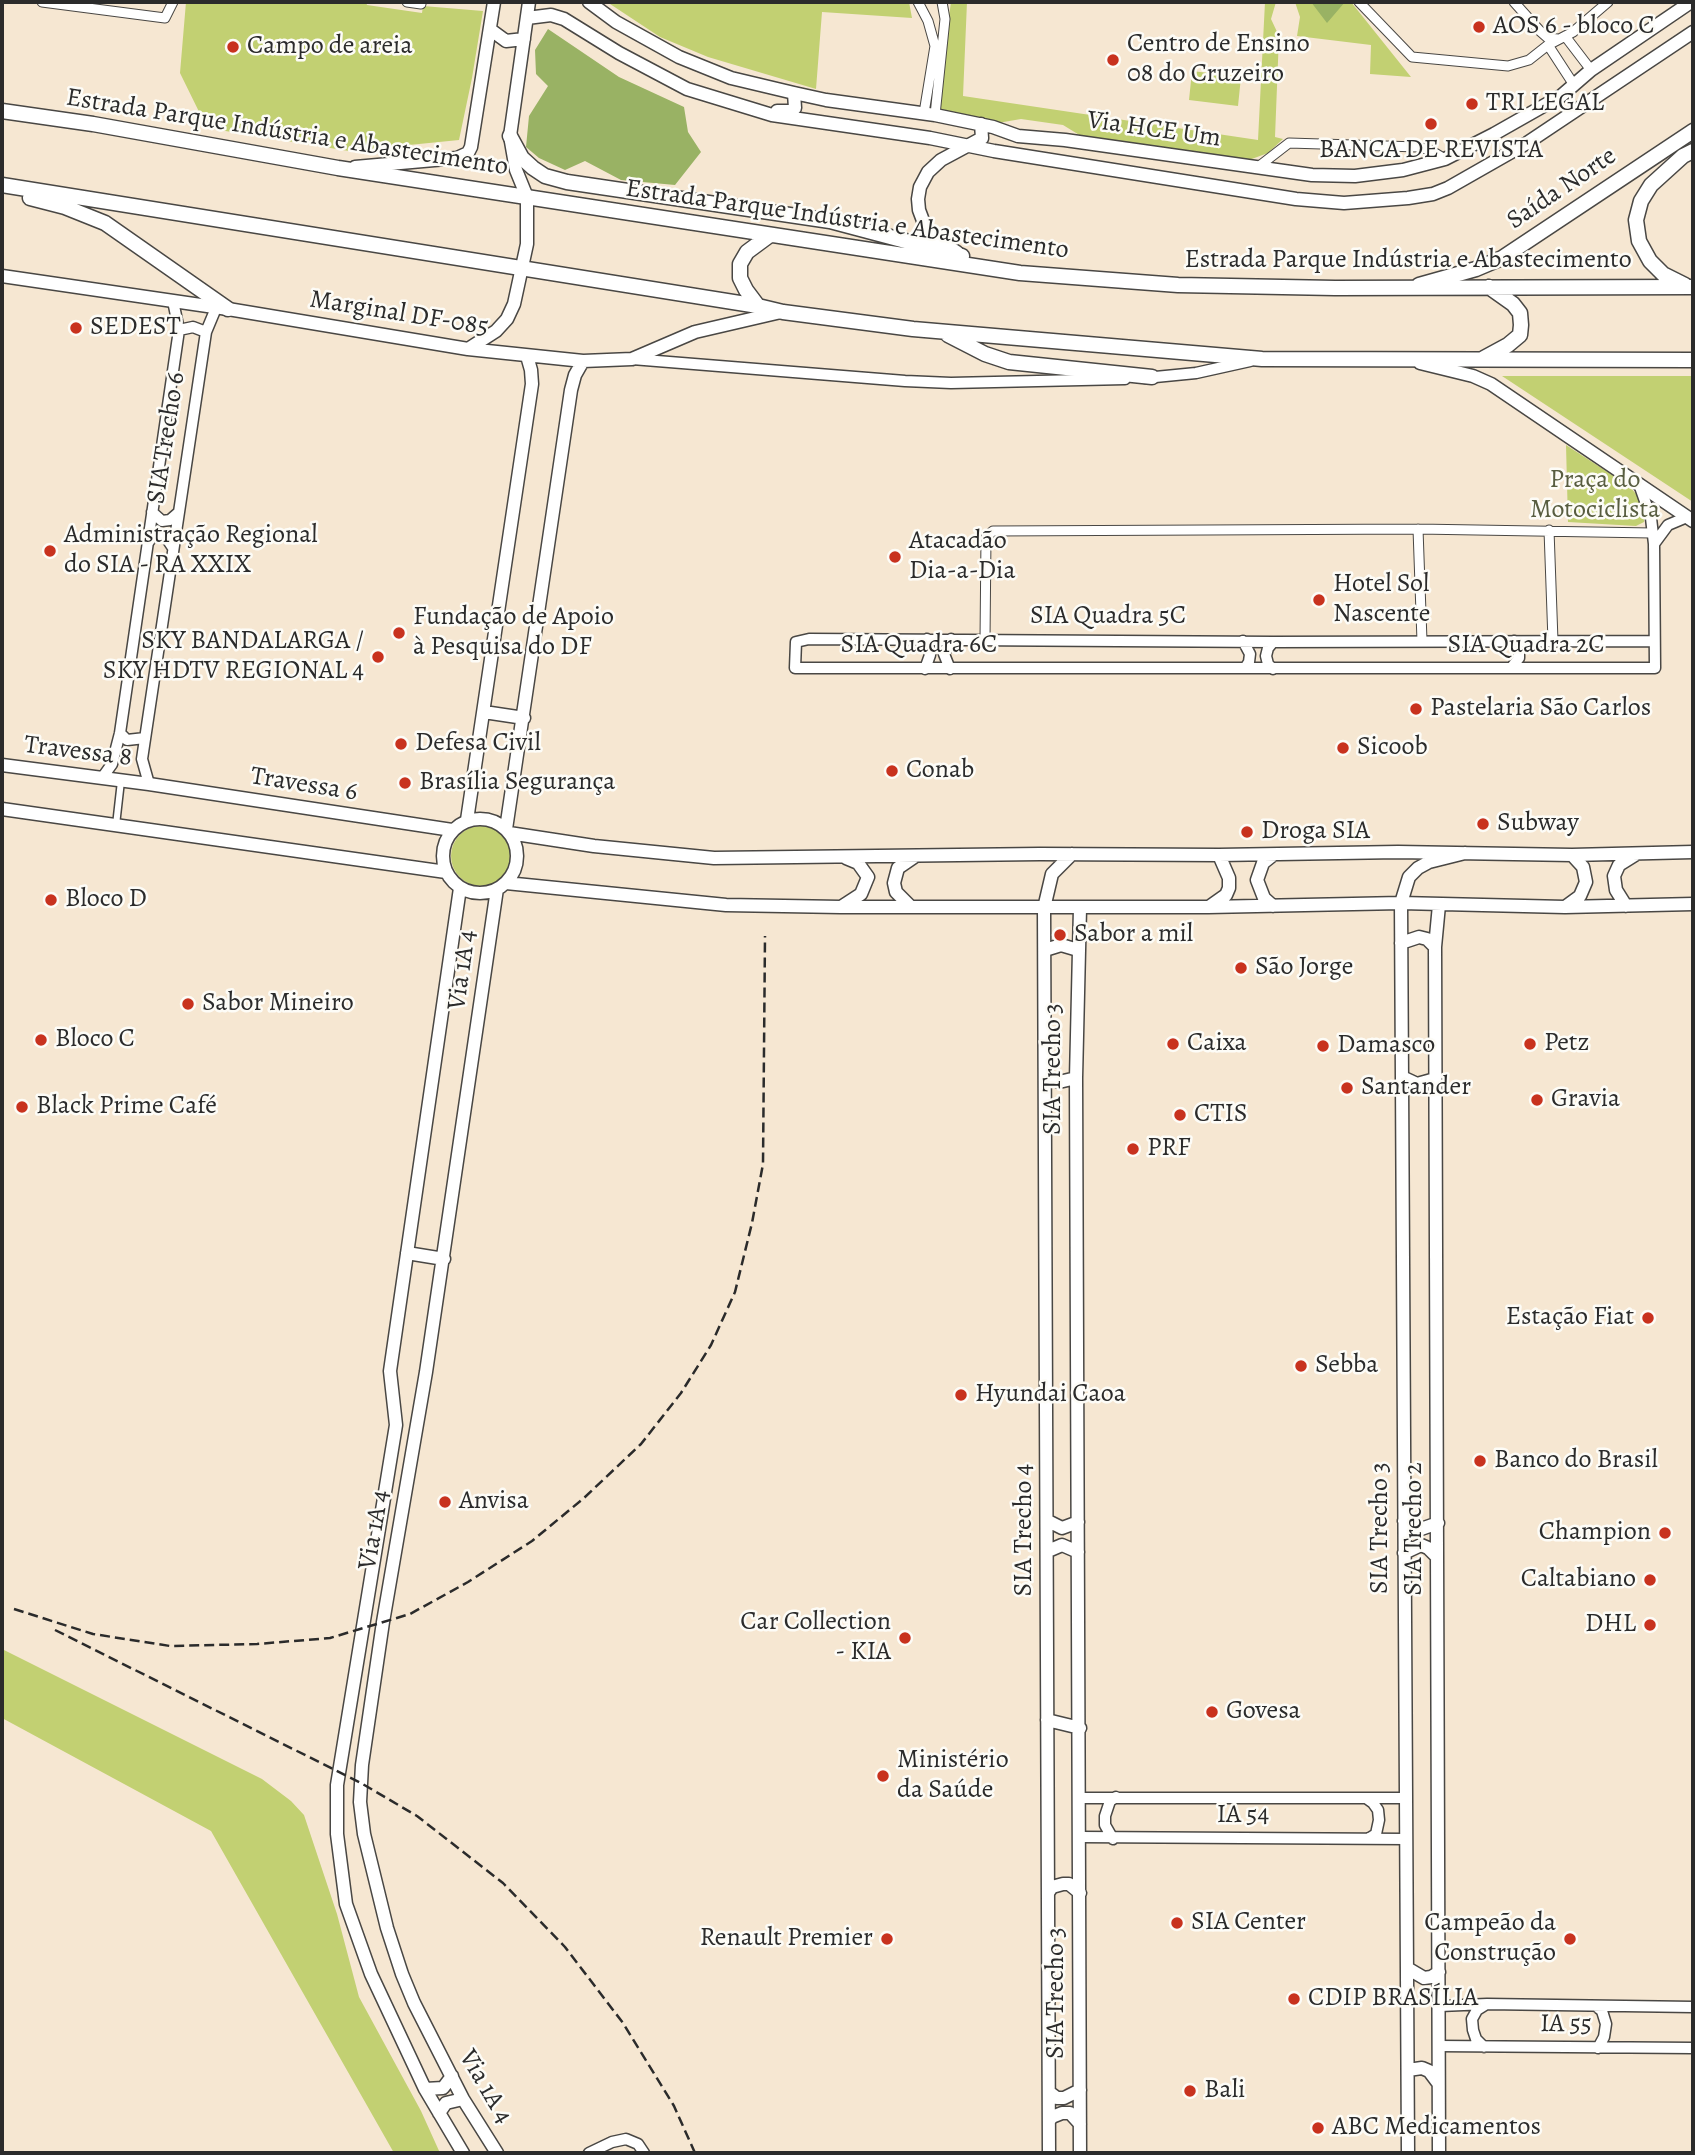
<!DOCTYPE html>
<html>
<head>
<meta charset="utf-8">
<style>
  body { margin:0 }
  #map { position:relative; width:1695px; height:2155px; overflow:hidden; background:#f6e7d2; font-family:Alegreya,serif }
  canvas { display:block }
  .frame { position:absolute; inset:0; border:4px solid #2b2b2b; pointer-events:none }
</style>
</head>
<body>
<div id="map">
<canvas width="1695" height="2155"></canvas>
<div class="frame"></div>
</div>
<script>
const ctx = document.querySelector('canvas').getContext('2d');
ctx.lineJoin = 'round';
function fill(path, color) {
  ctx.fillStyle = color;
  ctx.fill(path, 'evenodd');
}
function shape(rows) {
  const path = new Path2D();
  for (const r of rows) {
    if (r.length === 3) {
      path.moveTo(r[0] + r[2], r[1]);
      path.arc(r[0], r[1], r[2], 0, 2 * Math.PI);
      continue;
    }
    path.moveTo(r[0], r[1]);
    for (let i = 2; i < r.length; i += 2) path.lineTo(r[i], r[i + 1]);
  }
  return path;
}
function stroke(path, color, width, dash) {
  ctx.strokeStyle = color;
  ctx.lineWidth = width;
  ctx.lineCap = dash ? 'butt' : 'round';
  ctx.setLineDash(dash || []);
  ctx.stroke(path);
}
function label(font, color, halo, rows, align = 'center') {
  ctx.font = font + ' Alegreya,serif';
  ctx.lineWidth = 5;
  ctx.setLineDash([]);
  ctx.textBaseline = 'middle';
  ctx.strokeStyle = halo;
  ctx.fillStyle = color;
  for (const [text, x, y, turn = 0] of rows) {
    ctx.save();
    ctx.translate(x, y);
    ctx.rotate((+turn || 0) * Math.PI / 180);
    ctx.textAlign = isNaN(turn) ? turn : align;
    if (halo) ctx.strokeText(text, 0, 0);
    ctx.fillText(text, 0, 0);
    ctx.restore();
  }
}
const green = shape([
  [186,2,366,2,367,5,422,13,423,6,483,11,472,78,459,140,349,151,207,128,180,73],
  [607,2,837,4,839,2,909,2,912,18,822,12,816,89,708,57,660,37],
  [951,2,967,2,963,96,1258,140,1265,2,1276,2,1271,19,1279,36,1275,137,1283,139,1268,153,1249,160,1081,136,1063,125,1021,119,992,124,936,109],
  [1295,2,1351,2,1411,77,1370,74,1371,45,1297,36,1300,17],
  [1192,71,1241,77,1238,106,1189,100],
  [1502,376,1693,376,1693,502],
  [1566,445,1629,486,1645,504,1644,522,1636,526,1568,522],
  [481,856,30],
  [2,1649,262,1779,291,1801,304,1815,337,1914,359,1997,421,2111,440,2153,394,2153,211,1831,2,1718]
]);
const forest = shape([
  [1311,2,1345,2,1327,23],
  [548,29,619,77,684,107,688,132,701,152,675,185,621,180,585,161,565,170,539,158,526,147,529,116,548,86,536,74,535,50]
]);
const pedestrian = shape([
  [116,825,121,781]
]);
const minor = shape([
  [42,2,165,18,173,2],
  [407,2,421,4],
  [918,2,928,21,935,46,924,113],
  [1359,2,1412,57,1508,66,1529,60,1548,45,1573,32,1608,2],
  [1514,2,1540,31,1548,38,1558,39],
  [1565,36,1591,70],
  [1548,45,1574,85],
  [935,115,945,19,942,2],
  [1258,167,1289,143,1418,147,1430,150,1445,159],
  [1418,529,1422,641],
  [1549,530,1553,641],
  [985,640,986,537,993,531,1418,529,1652,533]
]);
const tertiary = shape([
  [179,330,193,327,206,332],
  [632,359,905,381,951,383,1125,379],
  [1145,378,1196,373,1250,361],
  [1639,484,1651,518,1654,544,1655,668,795,668,796,642,809,639,1273,642,1654,641],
  [152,512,162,521,170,520,178,513],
  [148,543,152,537,165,536,173,548],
  [1654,544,1668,525,1687,517],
  [1243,641,1250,654,1249,662,1245,668],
  [1273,642,1268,648,1266,656,1268,664,1273,669],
  [1511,668,1519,658,1519,651,1514,641],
  [925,669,930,655,927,639],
  [950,669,944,654,951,639],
  [120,733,127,740,145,738],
  [102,778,112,764,120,733,179,330,173,301],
  [149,784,142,759,206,332,216,308],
  [1080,1798,1406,1798],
  [1366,1798,1373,1803,1378,1810,1379,1820,1376,1834,1368,1839],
  [1080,1837,1406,1839],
  [1113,1839,1105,1825,1105,1816,1110,1801,1116,1797],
  [1440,2006,1487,2004,1693,2007],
  [1596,2006,1602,2011,1606,2024,1604,2037,1598,2048],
  [1439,2046,1693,2048],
  [1484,2047,1476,2039,1473,2030,1472,2019,1477,2010,1485,2005],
  [589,2153,612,2142,626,2139,638,2144,644,2153]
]);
const secondary = shape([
  [589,2,616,22,679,57,731,78,794,93,826,100,935,115,993,127,1018,136,1065,140,1312,175,1355,176,1403,170,1445,159,1494,134,1561,96,1591,70,1691,2],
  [527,18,551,15,564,19,619,53,687,89,772,115,930,138,994,151,1296,199,1344,203,1408,198,1433,194,1448,188,1527,143,1693,32],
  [491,30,506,41,524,39],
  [777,111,791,111,795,108,794,93],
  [355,167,457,158,468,153,471,147,494,2],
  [957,252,935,238,925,226,919,210,918,199,920,187,928,172,941,160,982,138,981,124],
  [2,276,228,309,468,349,583,361,632,359,695,332,781,312],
  [468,349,496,331,507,319,514,304,527,244,527,197,516,170,510,136,529,2],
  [1420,363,1473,376,1491,384,1693,521],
  [484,712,524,718],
  [2,765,149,784,452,830],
  [2,809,446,872],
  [480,856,37],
  [467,820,532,384,531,370,527,356],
  [506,829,571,390,575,375,583,361],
  [509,833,594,846,714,858,1040,854,1219,855,1398,852,1572,855,1693,852],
  [506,883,726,905,841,907,1208,907,1401,903,1565,907,1693,904],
  [460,888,390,1371,396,1425,337,1785,337,1834,346,1904,371,1974,425,2089,463,2153],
  [497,889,426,1372,383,1622,362,1765,360,1802,364,1834,387,1928,402,1974,414,2003,463,2099,497,2153],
  [1439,905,1435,947,1439,2153],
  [1273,906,1264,898,1257,880,1263,863,1273,855],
  [1626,906,1616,890,1614,876,1619,865,1635,855],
  [841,907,861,894,868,877,858,863,846,858],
  [911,907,896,892,894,883,898,868,914,857],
  [1209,907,1226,895,1229,888,1229,878,1219,855],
  [1565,907,1580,896,1586,882,1583,867,1572,855],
  [1080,908,1076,1078,1080,2153],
  [1401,943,1419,937,1427,939,1435,947],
  [1045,950,1061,945,1078,950],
  [1045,1074,1059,1082,1076,1078],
  [1402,1077,1417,1084,1435,1079],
  [407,1253,444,1259],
  [1048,1521,1062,1528,1078,1522],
  [1404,1521,1413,1528,1421,1529,1438,1523],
  [1048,1551,1062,1545,1078,1552],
  [1404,1553,1421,1545,1428,1548,1437,1557],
  [1047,1720,1080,1728],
  [1048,1893,1052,1887,1063,1884,1069,1884,1080,1893],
  [1407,1968,1424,1978,1431,1977,1439,1972],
  [1408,2070,1422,2068,1429,2071,1438,2083],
  [425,2089,443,2088,452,2076],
  [1049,2092,1057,2098,1064,2098,1080,2090],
  [439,2113,446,2103,463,2099],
  [1049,2121,1052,2117,1062,2113,1070,2113,1080,2124],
  [1049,2153,1044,908,1052,874,1072,854],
  [1408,2153,1401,903,1409,877,1418,868,1429,862,1465,853]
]);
const primary = shape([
  [1419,285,1476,269,1502,258,1693,131]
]);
const trunk = shape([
  [2,111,93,124,338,168,1020,273,1178,285,1335,288,1693,287],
  [510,136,522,158,533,168,545,176,567,182,830,221,962,256],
  [2,185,758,306,783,312,913,329,1262,359,1693,360],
  [30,198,65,207,105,223,228,309],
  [1685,285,1663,274,1650,261,1639,241,1636,220,1641,201,1651,185,1683,156,1693,151],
  [758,306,746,290,740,278,740,264,747,252,770,235],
  [948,335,985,354,1009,362,1152,377],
  [1484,358,1508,345,1520,335,1521,325,1520,313,1513,304,1489,287]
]);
const rail = shape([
  [14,1609,93,1634,170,1646,257,1644,330,1638,410,1614,468,1582,532,1541,584,1498,641,1444,681,1393,711,1345,735,1292,752,1223,763,1164,765,936],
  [55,1630,361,1783,417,1816,503,1883,565,1947,623,2023,674,2106,695,2153]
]);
const markers = [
  [1479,27,7,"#c8321e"],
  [233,47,7,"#c8321e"],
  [1113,60,7,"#c8321e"],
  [1472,104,7,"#c8321e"],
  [1431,124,7,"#c8321e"],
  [76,328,7,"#c8321e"],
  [50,551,7,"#c8321e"],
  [895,557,7,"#c8321e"],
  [1319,600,7,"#c8321e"],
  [399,633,7,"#c8321e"],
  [378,657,7,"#c8321e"],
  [1416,709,7,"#c8321e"],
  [401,744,7,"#c8321e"],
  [1343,748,7,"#c8321e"],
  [892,771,7,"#c8321e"],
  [405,783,7,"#c8321e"],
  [1483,824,7,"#c8321e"],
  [1247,832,7,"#c8321e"],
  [51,900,7,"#c8321e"],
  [1060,935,7,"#c8321e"],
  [1241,968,7,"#c8321e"],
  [188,1004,7,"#c8321e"],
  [41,1040,7,"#c8321e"],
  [1173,1044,7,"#c8321e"],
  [1530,1044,7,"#c8321e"],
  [1323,1046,7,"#c8321e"],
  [1347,1088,7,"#c8321e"],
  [1537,1100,7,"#c8321e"],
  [22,1107,7,"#c8321e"],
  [1180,1115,7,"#c8321e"],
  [1133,1149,7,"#c8321e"],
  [1648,1318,7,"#c8321e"],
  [1301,1366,7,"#c8321e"],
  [961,1395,7,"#c8321e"],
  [1480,1461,7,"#c8321e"],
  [445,1502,7,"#c8321e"],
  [1665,1533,7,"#c8321e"],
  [1650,1580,7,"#c8321e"],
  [1650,1625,7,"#c8321e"],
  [905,1638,7,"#c8321e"],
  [1212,1712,7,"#c8321e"],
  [883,1776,7,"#c8321e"],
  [1177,1923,7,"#c8321e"],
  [887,1939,7,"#c8321e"],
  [1570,1939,7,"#c8321e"],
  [1294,1999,7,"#c8321e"],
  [1190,2091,7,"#c8321e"],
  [1318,2128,7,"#c8321e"]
];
const poiNames = [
  ["AOS 6 - bloco C",1493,27],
  ["Centro de Ensino",1127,45],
  ["08 do Cruzeiro",1127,75],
  ["Campo de areia",247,47],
  ["TRI LEGAL",1486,104],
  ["BANCA DE REVISTA",1431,151,"center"],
  ["SEDEST",90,328],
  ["Administração Regional",64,536],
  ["do SIA - RA XXIX",64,566],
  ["Atacadão",909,542],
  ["Dia-a-Dia",909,572],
  ["Hotel Sol",1333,585],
  ["Nascente",1333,615],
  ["Fundação de Apoio",413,618],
  ["à Pesquisa do DF",413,648],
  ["SKY BANDALARGA /",364,642,"right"],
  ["SKY HDTV REGIONAL 4",364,672,"right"],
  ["Pastelaria São Carlos",1430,709],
  ["Defesa Civil",415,744],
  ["Sicoob",1357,748],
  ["Conab",906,771],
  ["Brasília Segurança",419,783],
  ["Subway",1497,824],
  ["Droga SIA",1261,832],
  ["Bloco D",65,900],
  ["Sabor a mil",1074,935],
  ["São Jorge",1255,968],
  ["Sabor Mineiro",202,1004],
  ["Bloco C",55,1040],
  ["Caixa",1187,1044],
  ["Petz",1544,1044],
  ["Damasco",1337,1046],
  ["Santander",1361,1088],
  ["Gravia",1551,1100],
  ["Black Prime Café",36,1107],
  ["CTIS",1194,1115],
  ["PRF",1147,1149],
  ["Estação Fiat",1634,1318,"right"],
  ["Sebba",1315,1366],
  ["Hyundai Caoa",975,1395],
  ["Banco do Brasil",1494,1461],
  ["Anvisa",459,1502],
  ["Champion",1651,1533,"right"],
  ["Caltabiano",1636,1580,"right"],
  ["Car Collection",891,1623,"right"],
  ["- KIA",891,1653,"right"],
  ["DHL",1636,1625,"right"],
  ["Govesa",1226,1712],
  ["Ministério",897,1761],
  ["da Saúde",897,1791],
  ["SIA Center",1191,1923],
  ["Campeão da",1556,1924,"right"],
  ["Construção",1556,1954,"right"],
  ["Renault Premier",873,1939,"right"],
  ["CDIP BRASÍLIA",1308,1999],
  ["Bali",1204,2091],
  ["ABC Medicamentos",1332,2128]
];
const streetNames = [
  ["Via HCE Um",1154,130,8],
  ["Estrada Parque Indústria e Abastecimento",287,133,9],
  ["Saída Norte",1562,189,-34],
  ["Estrada Parque Indústria e Abastecimento",847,220,8],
  ["Estrada Parque Indústria e Abastecimento",1408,261],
  ["Marginal DF-085",399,314,9],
  ["SIA Trecho 6",167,438,-81],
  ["SIA Quadra 5C",1108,617],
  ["SIA Quadra 6C",919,646],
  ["SIA Quadra 2C",1526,646],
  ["Travessa 8",78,752,7],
  ["Travessa 6",304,785,9],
  ["Via 1A 4",463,970,-82],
  ["SIA Trecho 3",1054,1069,-90],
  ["SIA Trecho 3",1381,1528,-90],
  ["SIA Trecho 2",1415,1529,-90],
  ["Via 1A 4",375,1530,-80],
  ["SIA Trecho 4",1025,1530,-90],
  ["IA 54",1243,1816],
  ["SIA Trecho 3",1057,1993,-90],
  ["IA 55",1566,2025,1],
  ["Via 1A 4",485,2087,60]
];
const parkNames = [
  ["Praça do",1595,481],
  ["Motociclista",1595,511]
];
fill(green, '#c2d072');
fill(forest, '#99b264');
stroke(pedestrian, '#494744', 9);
stroke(minor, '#494744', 11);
stroke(tertiary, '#494744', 13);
stroke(secondary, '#494744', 15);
stroke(primary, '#494744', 17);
stroke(trunk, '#494744', 17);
stroke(pedestrian, '#fff', 6);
stroke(minor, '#fff', 9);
stroke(tertiary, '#fff', 10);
stroke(secondary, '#fff', 12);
stroke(primary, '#fff', 14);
stroke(trunk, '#fff', 14);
stroke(rail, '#2b2b2b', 2.5, [10, 5]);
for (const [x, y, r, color] of markers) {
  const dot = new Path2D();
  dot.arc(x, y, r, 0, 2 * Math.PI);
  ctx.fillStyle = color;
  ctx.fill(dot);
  stroke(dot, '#fdfcf7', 2.5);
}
label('26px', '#2b2b2b', '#fdfcf7', poiNames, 'left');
label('26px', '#2b2b2b', '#fdfcf7', streetNames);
label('26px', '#585d40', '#fdfcf7', parkNames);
</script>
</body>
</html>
